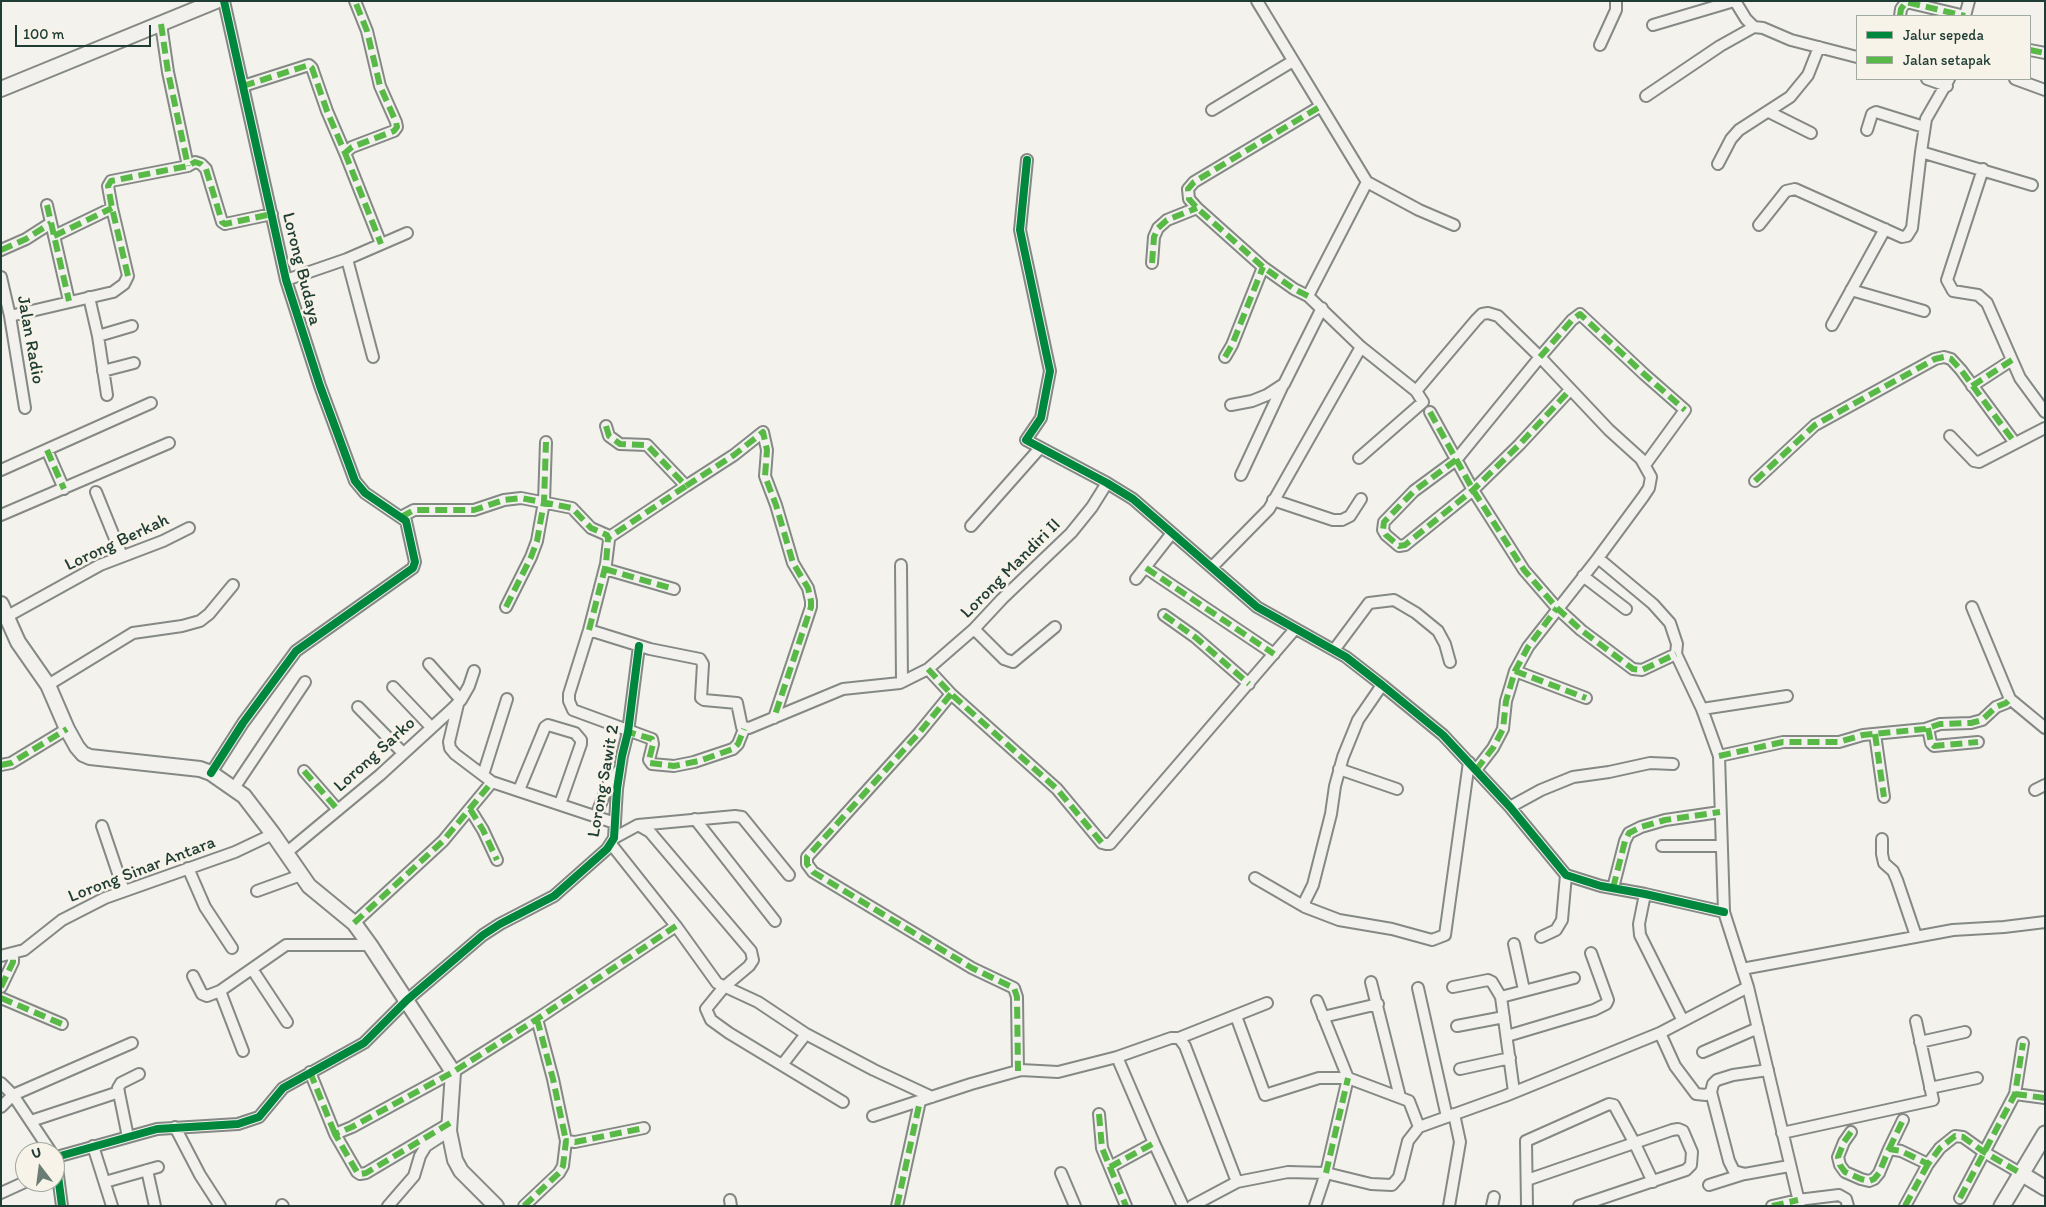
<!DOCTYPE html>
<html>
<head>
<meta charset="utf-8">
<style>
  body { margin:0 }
  #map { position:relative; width:2046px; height:1207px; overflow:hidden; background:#f4f2ec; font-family:Itim,sans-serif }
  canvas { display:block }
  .frame { position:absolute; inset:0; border:2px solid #1f3d34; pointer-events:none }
  .legend { position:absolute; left:1856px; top:15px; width:175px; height:65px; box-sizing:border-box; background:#f7f3e8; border:1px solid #a1aaa0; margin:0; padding:6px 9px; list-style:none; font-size:15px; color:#1f3d34 }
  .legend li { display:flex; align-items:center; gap:10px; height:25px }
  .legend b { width:25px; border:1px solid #a1aaa0 }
  .north { position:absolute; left:15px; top:1142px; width:50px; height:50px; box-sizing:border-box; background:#f7f3e8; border:1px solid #a1aaa0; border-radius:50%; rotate:345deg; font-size:14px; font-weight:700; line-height:20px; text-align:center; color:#1f3d34 }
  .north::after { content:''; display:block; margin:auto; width:18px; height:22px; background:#6a7c74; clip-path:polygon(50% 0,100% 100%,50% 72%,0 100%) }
  .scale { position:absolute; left:15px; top:25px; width:136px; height:22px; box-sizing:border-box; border:2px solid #1f3d34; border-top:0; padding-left:6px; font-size:15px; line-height:18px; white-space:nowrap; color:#1f3d34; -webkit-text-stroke:4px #f7f3e8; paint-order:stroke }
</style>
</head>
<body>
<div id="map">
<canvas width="2046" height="1207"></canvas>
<div class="frame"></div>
<ul class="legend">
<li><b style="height:6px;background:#00873e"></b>Jalur sepeda</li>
<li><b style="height:6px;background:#58b947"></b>Jalan setapak</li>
</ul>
<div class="north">U</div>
<div class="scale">100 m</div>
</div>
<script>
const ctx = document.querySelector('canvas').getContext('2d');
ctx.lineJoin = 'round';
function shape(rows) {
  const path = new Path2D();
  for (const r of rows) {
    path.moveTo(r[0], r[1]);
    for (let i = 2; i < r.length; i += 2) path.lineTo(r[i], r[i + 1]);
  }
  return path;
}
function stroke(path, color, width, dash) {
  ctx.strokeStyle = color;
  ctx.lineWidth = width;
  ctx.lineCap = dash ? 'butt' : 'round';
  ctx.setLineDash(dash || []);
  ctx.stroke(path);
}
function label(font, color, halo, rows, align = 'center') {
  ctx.font = font + ' Itim,sans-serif';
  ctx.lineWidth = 5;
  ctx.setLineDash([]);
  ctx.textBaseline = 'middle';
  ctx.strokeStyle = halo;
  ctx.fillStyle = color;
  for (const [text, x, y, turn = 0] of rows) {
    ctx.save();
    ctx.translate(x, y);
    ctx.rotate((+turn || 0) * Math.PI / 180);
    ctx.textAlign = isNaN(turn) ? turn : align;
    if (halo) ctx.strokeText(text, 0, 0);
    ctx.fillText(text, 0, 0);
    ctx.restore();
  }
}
const minor = shape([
  [1257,1,1367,182,1308,296,1361,347,1416,391,1423,402,1359,458],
  [1735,1,1746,19,1754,27,1763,28,1791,40,1857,57],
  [1900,16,1901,9,1906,2,1965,16],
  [1965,16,1969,1],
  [161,24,168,72,188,166],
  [1653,25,1734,1],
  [1600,45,1616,10,1616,1],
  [2030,50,2045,53],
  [1927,79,1947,86],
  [1949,79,1926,119,1921,152,2032,185],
  [2015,79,2045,90],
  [243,86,309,65,312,68,327,111,345,153,352,147,394,131,397,127,396,122,380,86,367,31,355,1],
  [1646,96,1720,46,1754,27],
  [1212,110,1293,61],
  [1769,112,1811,133],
  [1867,130,1872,114,1876,112,1924,127],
  [345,153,381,244],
  [1027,160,1020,230,1050,371,1041,418,1026,440,1107,483,1133,499,1257,607,1346,657,1382,685,1443,735,1510,807,1566,875,1601,886,1645,894,1724,912],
  [1718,164,1731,139,1739,130,1790,97,1808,75,1819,47],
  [1983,169,1947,280,1953,291,1978,295,1987,303,2020,378,2045,412],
  [1367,182,1419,210,1454,225],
  [47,205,69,301],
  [1759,225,1786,191,1795,189,1902,237,1907,236,1912,228,1921,152],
  [54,236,112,208],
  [1,250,26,239,51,223],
  [347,259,373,357],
  [1152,263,1154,237,1158,228,1167,220,1197,208],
  [1,277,10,316,25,408],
  [286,280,347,259,407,233],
  [1851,290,1924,311],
  [1308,296,1294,289,1263,267,1197,208,1189,199,1188,189,1194,182,1321,106],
  [89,297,98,336,107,395],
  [10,316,113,292,124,284,128,276,112,208,108,186,111,181,188,166,195,162,201,164,206,169,222,222,225,224,272,214],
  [1832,325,1885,229],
  [98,336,132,326],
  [1225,357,1232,345,1263,267],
  [103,371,134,363],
  [1972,386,2012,360],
  [1570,390,1519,445,1473,490,1405,545,1399,546,1386,535,1383,530,1384,522,1414,491,1456,460,1540,357,1572,320,1580,314,1644,374,1685,410,1645,465],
  [1416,391,1476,320,1482,314,1488,313,1498,316,1540,357,1609,430,1641,459,1651,477,1649,488,1643,497,1598,558,1528,647,1515,671,1510,688,1506,701,1503,729,1493,748,1476,770],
  [1231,405,1252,401,1267,395,1284,384,1322,308],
  [1430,412,1473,490,1524,570,1557,608,1581,630,1633,669,1642,670,1676,654],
  [606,426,609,436,620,444,647,445,686,486,608,538],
  [1950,436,1974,461,1979,462,2045,428],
  [47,450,64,489],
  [1,470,151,403],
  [1241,475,1283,385],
  [1755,481,1815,425,1935,359,1944,357,1951,359,1961,370,2015,443],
  [686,486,734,455,763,432,767,450,765,476,776,505,793,563,808,588,811,601,811,607,774,718],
  [96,492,122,556],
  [1273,500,1333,520,1342,520,1350,516,1361,499],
  [1,515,169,443],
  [401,517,414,510,474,510,504,500,521,498,572,508,591,528,607,535,609,540,606,564,589,630,569,694,569,701,573,710,652,739,653,744,649,760,652,764,674,766,694,762,733,749,738,744,744,729],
  [971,526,1040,448],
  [1598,558,1653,604,1670,623,1677,644,1676,654,1702,709,1719,756,1724,912,1748,987,1800,1206],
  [901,565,902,682],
  [1212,567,1269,509,1361,347],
  [1146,568,1274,654],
  [605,569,674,589],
  [1583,576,1626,609],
  [1136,579,1172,533],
  [506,607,531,557,537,541,544,502,546,442],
  [1972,607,2010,699,2045,728],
  [1164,615,1195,637,1249,684],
  [6,617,100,565,163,541,189,528],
  [974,629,1004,659,1013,662,1055,627],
  [589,630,650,649,700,659,703,664,701,698,704,700,737,703,742,727,749,728,843,689,900,683,928,669,974,629,1002,599,1071,533,1092,507,1107,483],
  [1334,650,1369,603,1394,600,1416,613,1438,631,1445,644,1450,662],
  [429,664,461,700],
  [928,669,951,694,1057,789,1102,843,1106,844,1110,844,1295,629],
  [1515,671,1586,698],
  [48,685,133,633,182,626,200,621,209,614,233,585],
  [1382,685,1358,720,1343,757,1335,786,1331,814,1313,885,1305,901,1305,907,1339,920,1392,929,1432,940,1445,935,1469,762],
  [393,687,431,727],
  [951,694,919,733,807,857,807,864,813,872,972,968,1014,988,1017,997,1018,1071],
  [458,704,449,742,450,748,455,754,492,782,615,823],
  [358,707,403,753],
  [1702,709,1787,696],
  [1928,728,1931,743,1934,746,1978,742],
  [1875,734,1884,797],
  [1719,756,1783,742,1839,742,1863,735,1925,729,1940,724,1971,723,1982,720,1996,707,2006,703,2010,699],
  [1,765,11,763,67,729],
  [1339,769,1397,789],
  [304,771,338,810],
  [211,773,243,723,296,651,413,568,415,562,406,521,365,493,355,481,320,386,286,280,224,1],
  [483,775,507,699],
  [234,788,305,682],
  [519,790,545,727,548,725,575,733,581,740,581,744,560,804],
  [2035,790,2045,785],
  [1510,807,1541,790,1573,777,1609,772,1650,763,1673,764],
  [470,809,483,830,497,860],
  [596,816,608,785,620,769],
  [695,819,775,921],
  [638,825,735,816,742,817,789,875],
  [102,826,124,891],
  [614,838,638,825,650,832,751,951,753,960,749,966,724,987,706,1009,711,1020,729,1033,843,1102],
  [1882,839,1882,854,1884,863,1893,871,1897,880,1916,936],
  [611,844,676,926,717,983,758,1002,806,1034,874,1070,932,1097],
  [1662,846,1720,846],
  [286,853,380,775,451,710,461,700,469,686,474,671],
  [188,868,205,907,232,948],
  [1255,878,1305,907],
  [1613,888,1625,841,1629,833,1641,827,1665,820,1720,812],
  [257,891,301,875],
  [1645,894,1639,924,1640,935,1683,1021],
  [354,923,443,841,492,782],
  [1541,937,1556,930,1562,920,1566,875],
  [1514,944,1524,990],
  [1,956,24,950,62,920,105,898,235,852,273,834],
  [252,969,287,1022],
  [1742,969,1953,930,2004,927,2045,922],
  [193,976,202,994,207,996,220,991,286,945,370,945],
  [1371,982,1400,1097],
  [1,987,13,962,13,954],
  [1453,987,1488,980,1492,982,1501,997,1514,1092],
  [1418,988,1447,1117],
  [220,991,243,1051],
  [1501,997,1574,978],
  [1,998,62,1024],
  [1317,1001,1348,1078,1409,1101,1419,1127],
  [1236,1016,1265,1095,1319,1078,1348,1078,1326,1173,1315,1206],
  [1323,1017,1378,1004],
  [537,1019,553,1079,566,1141],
  [1457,1026,1504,1017],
  [1660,1033,1675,1066,1696,1094,1706,1095,1711,1092],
  [1507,1036,1594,1010,1606,1004,1608,1000,1591,953],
  [1179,1038,1267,1003],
  [1920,1042,1965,1032],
  [1703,1052,1758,1028],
  [1117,1057,1154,1143,1183,1206],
  [782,1065,806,1034],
  [1460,1069,1510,1058],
  [1768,1070,1733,1075,1717,1080,1713,1084,1711,1092,1729,1161,1734,1171,1745,1174,1789,1166],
  [310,1072,335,1134],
  [1,1083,13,1095,51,1152],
  [1930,1088,1977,1078],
  [2015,1094,2045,1098],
  [1,1107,13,1095,132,1043],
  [1099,1114,1102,1148,1126,1206],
  [873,1116,971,1084,1021,1070,1058,1072,1117,1057,1171,1038,1179,1038,1185,1046,1237,1182],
  [31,1121,119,1092],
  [450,1123,366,1173,360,1174,357,1172,335,1134,352,1127,453,1072,537,1019,676,926],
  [175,1127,200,1175,220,1206],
  [1851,1132,1844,1142,1838,1157,1840,1165,1845,1172,1861,1179,1869,1181,1874,1179,1879,1173,1889,1149,1901,1151,1928,1164,1940,1148,1955,1136,1963,1137,1984,1152,2022,1174],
  [1782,1133,1933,1100,1916,1021],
  [128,1137,118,1088,121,1083,139,1074],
  [93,1146,112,1206],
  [1889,1149,1903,1120],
  [1110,1167,1154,1143],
  [147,1170,155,1206],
  [1061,1173,1075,1206],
  [1527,1180,1672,1130,1678,1129,1683,1131,1692,1152,1691,1165,1686,1170,1579,1206],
  [105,1182,158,1167],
  [1709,1185,1744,1174],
  [1,1193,25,1182],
  [1960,1198,2015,1094,2023,1043],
  [730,1200,731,1206],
  [282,1205,283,1206],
  [62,1206,57,1168,57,1160,60,1156,157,1129,238,1124,259,1117,283,1088,364,1043,407,1000,483,935,500,924,554,896,607,849,614,838,617,789,622,756,628,732,639,646],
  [388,1206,414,1176,420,1156,426,1146,449,1131],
  [524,1206,559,1173,563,1166,566,1141,575,1142,644,1128],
  [897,1206,920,1101],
  [1192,1206,1237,1182,1288,1172,1326,1173,1371,1184,1392,1185,1399,1177,1408,1141,1419,1127,1505,1096,1660,1033,1748,987],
  [1449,1206,1460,1142,1454,1114],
  [1492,1206,1494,1197],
  [1527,1206,1526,1141,1609,1104,1614,1105,1635,1144,1653,1182],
  [1772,1206,1798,1200,1839,1195,1846,1199,1848,1206],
  [1905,1206,1928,1164]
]);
const tertiary = shape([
  [1,89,216,1],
  [1,604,18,642,48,685,67,729,77,747,83,754,90,757,200,769,211,773,244,796,273,834,309,886,354,923,370,945,453,1072,449,1131,455,1160,461,1171,496,1206],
  [2022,1174,2045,1188]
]);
const secondary = shape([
  [2002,1206,2045,1134]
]);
const quiet = shape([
  [1900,16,1901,9,1906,2,1965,16],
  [161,24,168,72,188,166],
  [2030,50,2045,53],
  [243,86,309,65,312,68,327,111,345,153,352,147,394,131,397,127,396,122,380,86,367,31,355,1],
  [345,153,381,244],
  [47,205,69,301],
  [54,236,112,208],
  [1,250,26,239,51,223],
  [1152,263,1154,237,1158,228,1167,220,1197,208],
  [128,276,112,208,108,186,111,181,188,166,195,162,201,164,206,169,222,222,225,224,272,214],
  [1308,296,1294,289,1263,267,1197,208,1189,199,1188,189,1194,182,1321,106],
  [1225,357,1232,345,1263,267],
  [1540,357,1572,320,1580,314,1644,374,1685,410],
  [1972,386,2012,360],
  [1430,412,1473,490,1524,570,1557,608,1581,630,1633,669,1642,670,1676,654],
  [606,426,609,436,620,444,647,445,686,486,608,538],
  [47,450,64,489],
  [1456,460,1414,491,1384,522,1383,530,1386,535,1399,546,1405,545,1473,490,1519,445,1570,390],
  [1755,481,1815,425,1935,359,1944,357,1951,359,1961,370,2015,443],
  [686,486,734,455,763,432,767,450,765,476,776,505,793,563,808,588,811,601,811,607,774,718],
  [401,517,414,510,474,510,504,500,521,498,572,508,591,528,607,535,608,538,606,564,589,630],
  [1146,568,1274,654],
  [605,569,674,589],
  [506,607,531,557,537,541,544,502,546,442],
  [1164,615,1195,637,1249,684],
  [928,669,951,694,1057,789,1102,843],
  [1515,671,1586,698],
  [951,694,919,733,807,857,807,864,813,872,972,968,1014,988,1017,997,1018,1071],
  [629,728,628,732,652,739,653,744,649,760,650,763,674,766,699,761,733,749,738,744,744,729],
  [1928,728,1931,743,1934,746,1978,742],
  [1875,734,1884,797],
  [1719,756,1783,742,1839,742,1863,735,1925,729,1940,724,1971,723,1982,720,1996,707,2006,703,2010,699],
  [1,765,11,763,67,729],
  [1476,770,1493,748,1503,729,1506,701,1515,671,1528,647,1557,608],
  [304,771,338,810],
  [470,809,483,830,497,860],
  [1613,888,1625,841,1629,833,1641,827,1665,820,1720,812],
  [354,923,443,841,492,782],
  [1,987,13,962,13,954],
  [1,998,62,1024],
  [537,1019,553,1079,566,1141],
  [310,1072,335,1134],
  [2015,1094,2045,1098],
  [1099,1114,1102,1148,1126,1206],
  [450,1123,366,1173,360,1174,357,1172,335,1134,352,1127,453,1072,537,1019,676,926],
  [1851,1132,1844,1142,1838,1157,1840,1165,1845,1172,1861,1179,1869,1181,1874,1179,1879,1173,1889,1149,1901,1151,1928,1164,1940,1148,1955,1136,1963,1137,1984,1152,2022,1174],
  [1889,1149,1903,1120],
  [1110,1167,1154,1143],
  [1326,1173,1348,1078],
  [1960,1198,2015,1094,2023,1043],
  [524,1206,559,1173,563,1166,566,1141,575,1142,644,1128],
  [897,1206,920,1101],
  [1772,1206,1798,1200],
  [1905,1206,1928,1164]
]);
const cycleway = shape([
  [1027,160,1020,230,1050,371,1041,418,1026,440,1107,483,1133,499,1257,607,1346,657,1382,685,1443,735,1510,807,1566,875,1601,886,1645,894,1724,912],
  [211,773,243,723,296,651,413,568,415,562,406,521,365,493,355,481,320,386,286,280,224,1],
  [62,1206,57,1168,57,1160,60,1156,157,1129,238,1124,259,1117,283,1088,364,1043,407,1000,483,935,500,924,554,896,607,849,614,838,617,789,622,756,628,732,639,646]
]);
const streetNames = [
  ["Lorong Budaya",301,269,76],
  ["Jalan Radio",30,340,80],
  ["Lorong Berkah",117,543,-25],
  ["Lorong Mandiri II",1011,569,-45],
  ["Lorong Sarko",375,755,-42],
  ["Lorong Sawit 2",604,781,-80],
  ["Lorong Sinar Antara",142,870,-21]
];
stroke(minor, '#848985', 14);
stroke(tertiary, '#848985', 18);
stroke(secondary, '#848985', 19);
stroke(minor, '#f2f1ed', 10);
stroke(tertiary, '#f2f1ed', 14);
stroke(secondary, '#f2f1ed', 15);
stroke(quiet, '#58b947', 6, [12, 6]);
stroke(cycleway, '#00873e', 8);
label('18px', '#1f3d34', '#f7f3e8', streetNames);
</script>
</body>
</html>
